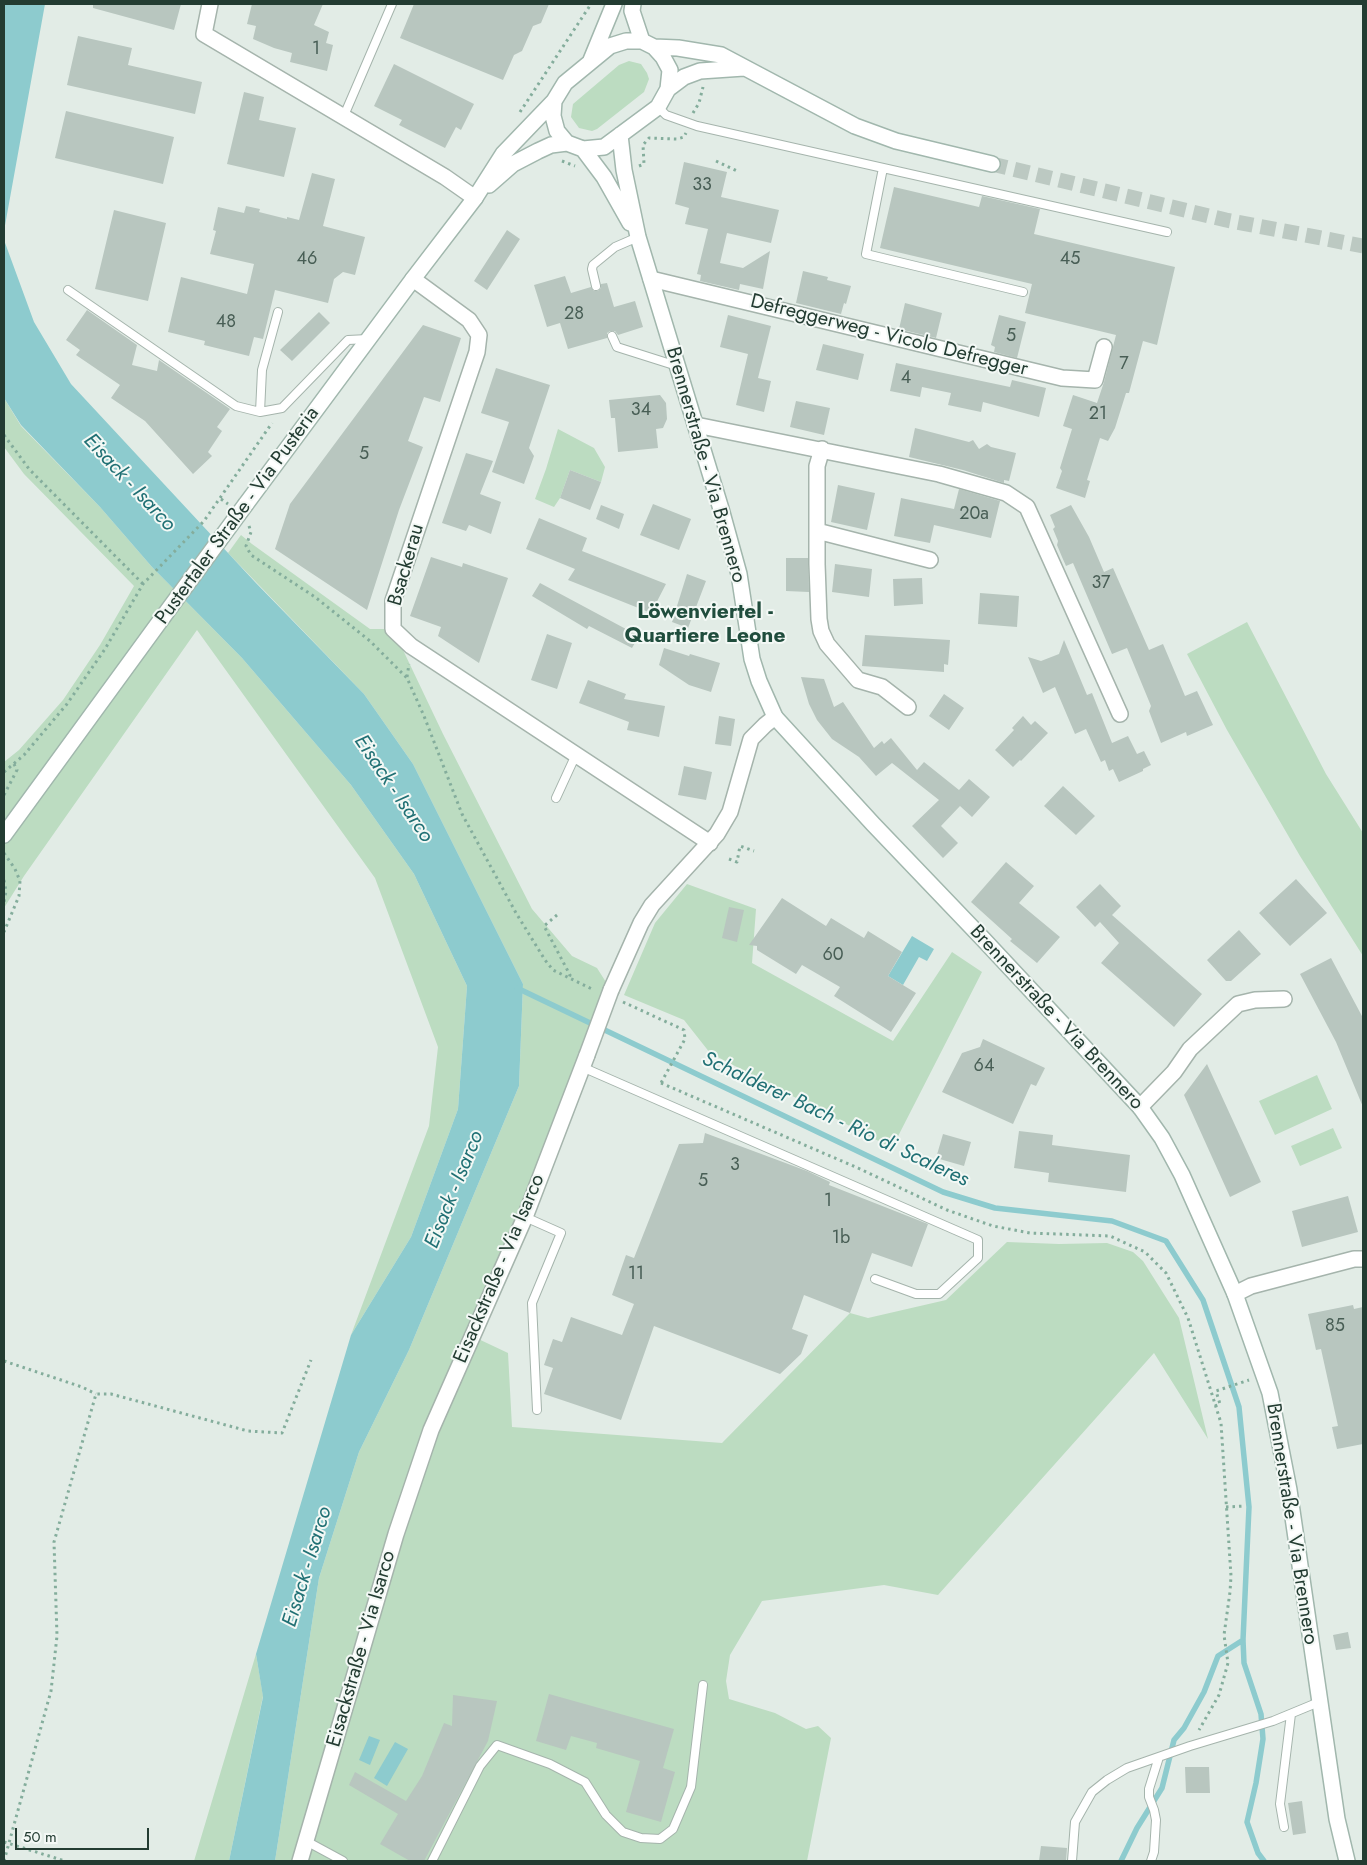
<!DOCTYPE html>
<html>
<head>
<meta charset="utf-8">
<style>
  body { margin:0 }
  #map { position:relative; width:1367px; height:1865px; overflow:hidden; background:#e2ece6; font-family:Jost,sans-serif }
  canvas { display:block }
  .frame { position:absolute; inset:0; border:5px solid #233c32; pointer-events:none }
  .scale { position:absolute; left:15px; top:1828px; width:134px; height:22px; box-sizing:border-box; border:2px solid #233c32; border-top:0; padding-left:6px; font-size:15px; line-height:18px; white-space:nowrap; color:#233c32; -webkit-text-stroke:4px #f3f8f5; paint-order:stroke }
</style>
</head>
<body>
<div id="map">
<canvas width="1367" height="1865"></canvas>
<div class="frame"></div>
<div class="scale">50 m</div>
</div>
<script>
const ctx = document.querySelector('canvas').getContext('2d');
ctx.lineJoin = 'round';
function fill(path, color) {
  ctx.fillStyle = color;
  ctx.fill(path, 'evenodd');
}
function shape(rows) {
  const path = new Path2D();
  for (const r of rows) {
    path.moveTo(r[0], r[1]);
    for (let i = 2; i < r.length; i += 2) path.lineTo(r[i], r[i + 1]);
  }
  return path;
}
function stroke(path, color, width, dash) {
  ctx.strokeStyle = color;
  ctx.lineWidth = width;
  ctx.lineCap = dash ? 'butt' : 'round';
  ctx.setLineDash(dash || []);
  ctx.stroke(path);
}
function label(font, color, halo, rows, align = 'center') {
  ctx.font = font + ' Jost,sans-serif';
  ctx.lineWidth = 4;
  ctx.setLineDash([]);
  ctx.textBaseline = 'middle';
  ctx.strokeStyle = halo;
  ctx.fillStyle = color;
  for (const [text, x, y, turn = 0] of rows) {
    ctx.save();
    ctx.translate(x, y);
    ctx.rotate((+turn || 0) * Math.PI / 180);
    ctx.textAlign = isNaN(turn) ? turn : align;
    if (halo) ctx.strokeText(text, 0, 0);
    ctx.fillText(text, 0, 0);
    ctx.restore();
  }
}
const green = shape([
  [629,61,641,64,647,73,649,79,644,92,597,129,592,131,579,128,571,117,573,104,619,65],
  [4,398,21,426,100,507,152,567,242,658,351,785,414,874,467,986,458,1109,411,1237,351,1335,429,1126,438,1047,375,878,197,630,24,876,4,908,4,762,19,750,63,700,100,645,134,586,24,474,4,447],
  [558,429,594,448,605,467,601,482,570,470,560,498,554,507,535,499,546,469],
  [241,535,252,544,370,629,393,629,443,734,532,909,572,956,597,968,611,990,472,1336,508,1353,512,1427,722,1443,850,1313,868,1318,946,1300,1007,1242,1059,1244,1107,1243,1133,1252,1143,1261,1179,1318,1208,1439,1154,1353,938,1595,884,1585,762,1601,730,1655,726,1681,729,1699,775,1713,806,1729,818,1726,831,1738,807,1861,275,1861,319,1578,359,1452,409,1350,519,1086,523,984,413,764,364,694,228,553],
  [1247,622,1326,774,1363,833,1363,956,1300,856,1227,730,1187,654],
  [687,884,756,909,752,963,893,1041,952,952,982,972,892,1148,710,1053,684,1020,624,995,655,923],
  [1317,1075,1332,1109,1275,1135,1259,1101],
  [1333,1128,1342,1148,1300,1166,1291,1146],
  [256,1654,263,1696,229,1861,194,1861]
]);
const water = shape([
  [4,4,45,4,4,231],
  [4,240,34,322,71,384,255,582,364,694,413,764,523,984,519,1086,409,1350,359,1452,319,1578,275,1861,229,1861,263,1697,256,1654,351,1335,411,1237,458,1109,467,986,414,874,351,785,242,658,152,567,100,507,21,425,4,398],
  [912,936,934,949,927,961,919,957,903,985,888,976],
  [369,1736,380,1740,370,1765,359,1760],
  [395,1742,408,1749,387,1786,374,1778]
]);
const stream = shape([
  [517,988,943,1192,995,1208,1112,1221,1166,1241,1203,1300,1239,1407,1249,1507,1243,1640,1244,1663,1261,1714,1263,1739,1256,1783,1247,1822,1258,1853,1264,1861],
  [1121,1861,1137,1828,1162,1788,1174,1740,1184,1728,1204,1692,1218,1656,1243,1640]
]);
const building = shape([
  [93,4,181,4,174,30,93,8],
  [252,4,323,4,314,25,329,32,326,43,333,45,327,71,290,62,292,53,274,48,253,39,256,26,247,24],
  [414,4,549,4,541,23,533,26,522,51,514,55,503,80,400,38],
  [78,36,132,48,128,65,202,82,195,114,67,85],
  [394,64,474,104,461,130,456,127,445,148,399,125,402,120,374,106],
  [244,92,264,97,259,120,296,128,284,177,227,164],
  [66,111,174,137,163,184,55,158],
  [684,162,727,172,721,197,779,210,771,243,727,233,720,263,743,268,770,251,763,289,740,284,739,290,700,281,701,275,697,274,708,229,685,224,689,208,675,204],
  [312,173,335,179,323,226,365,237,355,275,343,272,334,279,328,303,275,290,263,339,254,337,249,356,204,345,205,341,168,332,181,277,247,294,254,264,210,254,216,231,213,230,218,207,244,213,246,206,260,209,259,212,287,219,287,217,299,220],
  [894,187,979,207,982,196,1040,209,1034,234,1175,267,1157,345,1143,341,1129,393,1126,393,1115,428,1108,441,1100,438,1087,480,1090,481,1085,498,1056,488,1062,471,1060,468,1072,429,1063,426,1073,395,1097,403,1104,382,1116,335,1025,313,1032,284,880,248],
  [114,210,166,223,148,301,95,289],
  [507,230,520,239,487,290,474,281],
  [803,271,828,277,827,280,851,286,846,304,844,303,841,314,796,303],
  [565,276,571,293,591,287,594,291,598,291,601,288,601,284,607,283,614,307,635,301,643,327,618,335,615,331,610,331,607,333,607,338,568,349,560,323,547,327,534,285],
  [905,303,942,313,936,338,899,329],
  [87,310,137,345,132,365,157,371,159,360,230,409,217,427,222,431,208,452,212,456,193,474,145,421,111,398,120,385,76,355,80,350,66,340],
  [319,312,330,323,292,361,280,350],
  [728,315,771,326,758,378,771,381,764,412,736,405,748,354,720,347],
  [999,315,1026,322,1017,358,994,352,995,347,991,345],
  [423,325,461,338,440,402,424,397,408,441,423,447,399,510,367,610,275,549,290,504],
  [823,344,864,354,858,380,816,370],
  [896,363,1010,387,1012,380,1046,388,1039,417,983,402,981,412,948,405,951,393,922,387,920,397,890,391],
  [496,368,550,385,529,448,534,456,524,484,492,472,509,422,481,413],
  [660,395,666,403,667,419,663,428,656,429,658,448,618,452,615,418,611,418,609,400],
  [796,401,830,408,824,435,790,427],
  [915,428,969,442,973,440,979,449,987,444,991,447,1016,453,1009,481,1004,480,1004,483,963,470,909,457],
  [466,453,493,461,480,494,501,502,491,534,469,525,466,531,442,523],
  [570,470,601,482,590,510,560,498],
  [838,485,875,493,867,530,831,522],
  [959,489,1000,501,991,538,934,525,930,543,894,536,901,498,954,509],
  [653,504,691,519,679,550,640,535],
  [601,505,624,514,619,529,596,519],
  [1071,505,1089,537,1104,572,1113,568,1149,650,1163,644,1185,696,1197,691,1213,725,1187,736,1186,732,1161,743,1149,711,1151,706,1127,648,1112,654,1073,563,1066,566,1062,557,1057,545,1058,541,1053,529,1055,527,1050,515],
  [539,518,587,538,582,551,666,584,651,613,568,580,575,569,526,549],
  [431,557,462,567,463,563,508,578,479,663,438,636,441,627,410,616],
  [786,558,808,558,809,592,786,591],
  [835,564,872,569,869,597,832,592],
  [687,574,706,581,688,628,672,622],
  [922,578,923,604,894,606,893,579],
  [540,583,639,636,632,648,589,626,587,629,532,596],
  [980,593,1019,596,1017,627,978,624],
  [547,634,572,643,557,689,531,680],
  [865,635,950,640,948,665,944,664,944,672,862,666],
  [1064,640,1087,695,1092,693,1112,743,1128,736,1137,754,1144,751,1151,765,1143,769,1143,771,1119,782,1113,769,1109,771,1105,760,1101,762,1086,729,1075,734,1055,687,1043,693,1028,657,1041,661,1059,654],
  [664,648,689,656,690,654,720,663,711,692,689,685,659,665],
  [801,677,824,679,834,707,843,702,874,748,882,741,884,744,891,738,917,770,924,762,959,790,969,779,990,797,972,817,960,806,941,826,958,843,943,858,912,826,939,800,892,763,876,776,859,757,832,739,817,720,809,704],
  [588,680,626,694,624,699,665,706,659,737,627,730,629,722,579,703],
  [944,694,964,708,949,730,929,716],
  [719,716,735,719,731,746,715,744],
  [1023,716,1031,725,1035,721,1048,733,1021,761,1020,760,1013,767,995,750,1014,730,1012,728],
  [684,766,712,772,706,800,678,795],
  [1063,786,1095,816,1076,835,1044,806],
  [1006,862,1034,886,1019,903,1060,937,1037,963,1010,941,1012,939,971,902],
  [1296,879,1327,913,1290,946,1259,913],
  [1100,884,1121,906,1112,915,1202,994,1174,1027,1101,963,1119,943,1100,922,1095,927,1076,907],
  [782,898,826,926,831,918,864,938,868,931,902,952,888,976,916,993,891,1032,834,996,840,987,802,965,796,974,757,950,757,946,749,945],
  [729,907,744,910,737,942,722,938],
  [1239,930,1261,954,1231,981,1226,981,1207,960],
  [1331,958,1363,1018,1363,1107,1336,1042,1300,974],
  [983,1039,1045,1068,1036,1086,1031,1084,1013,1124,942,1092,962,1053,980,1047],
  [1207,1064,1261,1182,1230,1197,1184,1095],
  [1019,1131,1053,1135,1052,1145,1130,1155,1126,1192,1048,1182,1049,1173,1014,1168],
  [705,1133,807,1171,830,1182,829,1185,928,1224,912,1267,872,1253,850,1313,804,1295,792,1329,808,1335,801,1354,780,1374,654,1326,621,1420,544,1394,553,1368,544,1365,553,1339,562,1342,571,1317,622,1335,634,1304,612,1295,626,1255,634,1258,679,1144,703,1143],
  [943,1134,971,1142,964,1166,936,1158],
  [1348,1196,1358,1232,1302,1247,1292,1211],
  [1353,1305,1354,1309,1363,1307,1363,1444,1337,1449,1332,1427,1338,1426,1321,1349,1316,1350,1308,1314],
  [1348,1632,1351,1648,1336,1650,1333,1635],
  [549,1694,674,1729,663,1768,675,1772,661,1822,626,1812,640,1761,596,1748,597,1743,571,1736,566,1750,536,1741],
  [453,1695,497,1701,488,1741,424,1861,410,1861,380,1844,398,1814,349,1785,355,1772,406,1801,422,1776,444,1723,452,1726],
  [1185,1767,1209,1767,1210,1793,1186,1793],
  [1302,1801,1306,1833,1293,1835,1288,1803],
  [1041,1846,1067,1848,1066,1861,1039,1861]
]);
const secondaryTunnel = shape([
  [992,164,1226,220,1363,246]
]);
const path = shape([
  [520,112,591,4],
  [693,113,699,103,703,87],
  [562,161,575,166],
  [716,161,737,171],
  [639,166,644,164,643,145,649,138,677,139,684,137,686,133],
  [4,435,29,469,143,584],
  [221,499,228,504],
  [249,526,251,532,246,546,251,555,315,597,370,641,407,678,424,716,462,814,516,913,545,960,553,970,594,990],
  [407,677,409,664],
  [4,772,24,755,67,704,105,649,143,584,204,521,272,423],
  [4,795,17,770,14,764],
  [4,853,15,869,20,881,19,896,4,932],
  [729,859,737,862,740,846,754,851],
  [4,880,6,891,4,902],
  [557,915,544,926,570,975,569,978],
  [623,1002,684,1030,685,1039,661,1083],
  [661,1083,858,1168,947,1210,993,1226,1030,1233,1110,1236,1145,1252,1166,1273,1188,1318,1221,1423,1231,1576,1230,1592,1224,1635,1228,1663,1219,1695,1199,1730],
  [4,1361,82,1387,96,1394],
  [1215,1406,1220,1404,1216,1391,1249,1380],
  [1226,1507,1244,1506],
  [4,1842,65,1861],
  [4,1861,51,1691,57,1636,54,1542,96,1394,111,1394,248,1431,282,1433,311,1360]
]);
const service = shape([
  [658,107,666,115,697,126,1167,232],
  [343,118,392,4],
  [883,168,866,254,1023,292],
  [596,286,592,269,593,265,615,247,638,237],
  [68,290,236,406,260,412,282,408,348,340,368,339],
  [612,336,617,347,677,366],
  [260,412,262,370,278,312],
  [556,798,573,761,582,758],
  [582,1067,978,1240,978,1258,939,1294,916,1294,875,1279],
  [525,1217,561,1233,532,1303,537,1410],
  [1284,1827,1280,1804,1291,1714],
  [306,1841,343,1861],
  [432,1861,480,1766,497,1745,550,1764,585,1782,606,1815,623,1832,641,1838,660,1839,673,1829,691,1787,703,1685],
  [1072,1861,1075,1822,1092,1792,1107,1780,1127,1768,1190,1746,1273,1721,1319,1702],
  [1151,1861,1154,1852,1156,1820,1154,1810,1149,1797,1149,1789,1159,1757]
]);
const minor = shape([
  [210,4,204,34,445,177,475,198],
  [413,279,469,320,479,335,477,352,393,601,393,629,411,646,710,843],
  [651,279,1062,378,1095,380,1104,347],
  [696,425,939,474,1006,493,1027,507,1120,714],
  [822,449,817,466,817,564,819,619,821,631,827,644,858,680,882,687,908,707],
  [817,531,930,560],
  [1140,1107,1174,1072,1190,1049,1238,1004,1255,1000,1284,999],
  [1235,1294,1251,1286,1354,1259,1363,1259]
]);
const tertiary = shape([
  [611,990,641,923,652,905,717,834,730,812,751,739,765,725,775,717],
  [300,1861,396,1534,431,1430,525,1217,587,1055]
]);
const secondary = shape([
  [633,4,632,11,642,41],
  [654,47,678,48,721,55,855,126,896,141,992,164],
  [591,60,614,4],
  [668,89,684,77,700,71,744,68],
  [620,135,624,170,638,237,721,509,739,574,752,659,759,681,775,717,873,824,984,940,1140,1107,1162,1138,1182,1175,1235,1294,1270,1393,1289,1490,1337,1819,1347,1861],
  [583,149,604,147,658,107,668,89,670,70,663,57,654,47,642,41,626,41,610,46,565,83,554,101,553,116,557,131,567,143,583,149,604,177,630,223],
  [489,185,513,164,538,151,551,145,567,143],
  [246,504,413,279,475,198,503,154,554,101],
  [4,835,163,617]
]);
const tertiaryBridge = shape([
  [587,1055,611,990]
]);
const secondaryBridge = shape([
  [163,617,246,504]
]);
const numberNames = [
  ["1",316,50],
  ["33",702,186],
  ["46",307,260],
  ["45",1070,260],
  ["28",574,315],
  ["48",226,323],
  ["5",1011,337],
  ["7",1124,365],
  ["4",906,379],
  ["34",641,411],
  ["21",1098,415],
  ["5",364,455],
  ["20a",974,515],
  ["37",1101,584],
  ["60",833,956],
  ["64",984,1067],
  ["3",735,1166],
  ["5",703,1182],
  ["1",828,1202],
  ["1b",841,1239],
  ["11",636,1275],
  ["85",1335,1327]
];
const streetNames = [
  ["Defreggerweg - Vicolo Defregger",889,336,14],
  ["Brennerstraße - Via Brennero",705,465,74],
  ["Pustertaler Straße - Via Pusteria",238,516,-54],
  ["Bsackerau",407,565,-74],
  ["Brennerstraße - Via Brennero",1056,1018,47],
  ["Eisackstraße - Via Isarco",500,1269,-67],
  ["Brennerstraße - Via Brennero",1291,1524,81],
  ["Eisackstraße - Via Isarco",362,1649,-74]
];
const waterNames = [
  ["Eisack - Isarco",129,483,47],
  ["Eisack - Isarco",393,789,56],
  ["Schalderer Bach - Rio di Scaleres",835,1120,25],
  ["Eisack - Isarco",455,1190,-68],
  ["Eisack - Isarco",308,1567,-73]
];
const neighbourhoodNames = [
  ["Löwenviertel -",705,613],
  ["Quartiere Leone",705,637]
];
fill(green, '#bcdcc1');
fill(water, '#8dcbce');
stroke(stream, '#8dcbce', 5.5);
fill(building, '#b8c6bf');
stroke(secondaryTunnel, '#bcc9c2', 15, [15, 8]);
stroke(service, '#a5b4ac', 10);
stroke(minor, '#a5b4ac', 18);
stroke(tertiary, '#a5b4ac', 18);
stroke(secondary, '#a1b7ad', 18);
stroke(path, '#84ad9c', 3, [2.5, 4]);
stroke(service, '#fff', 8);
stroke(minor, '#fff', 15);
stroke(tertiary, '#fff', 15);
stroke(secondary, '#fff', 15);
stroke(tertiaryBridge, '#a5b4ac', 18, []);
stroke(secondaryBridge, '#a1b7ad', 18, []);
stroke(tertiaryBridge, '#fff', 15);
stroke(secondaryBridge, '#fff', 15);
label('18px', '#485e55', null, numberNames);
label('20px', '#233c32', '#f3f8f5', streetNames);
label('italic 21px', '#207074', '#f3f8f5', waterNames);
label('bold 21px', '#204d3d', '#f3f8f5', neighbourhoodNames);
</script>
</body>
</html>
